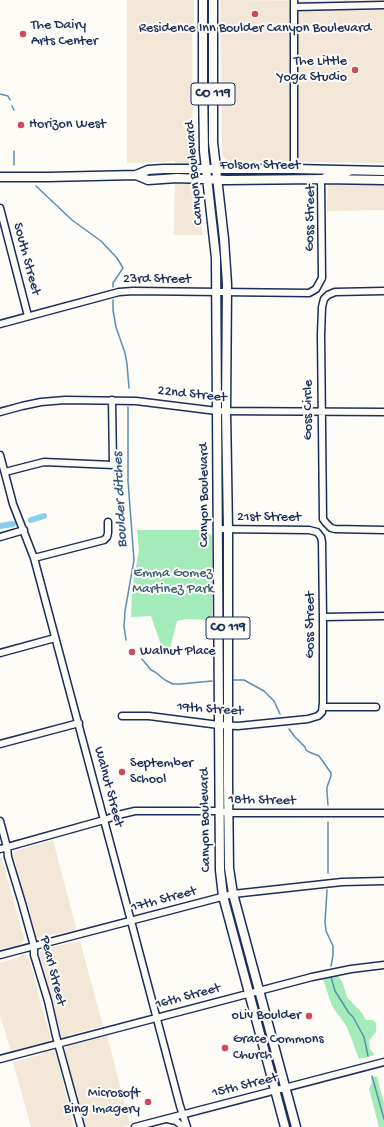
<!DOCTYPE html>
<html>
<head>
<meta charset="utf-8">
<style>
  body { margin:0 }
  canvas { display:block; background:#fdfcf7 }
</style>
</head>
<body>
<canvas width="384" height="1127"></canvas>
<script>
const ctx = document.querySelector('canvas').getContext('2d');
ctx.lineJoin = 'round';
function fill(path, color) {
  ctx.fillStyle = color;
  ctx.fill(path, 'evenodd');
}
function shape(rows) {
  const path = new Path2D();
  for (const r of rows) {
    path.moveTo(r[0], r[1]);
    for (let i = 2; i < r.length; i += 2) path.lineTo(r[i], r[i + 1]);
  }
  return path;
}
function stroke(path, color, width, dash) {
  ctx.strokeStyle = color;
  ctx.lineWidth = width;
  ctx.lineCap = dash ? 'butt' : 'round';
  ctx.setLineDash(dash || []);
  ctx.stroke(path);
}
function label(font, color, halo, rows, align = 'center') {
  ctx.font = font + ' "Gochi Hand",sans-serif';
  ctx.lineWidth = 4;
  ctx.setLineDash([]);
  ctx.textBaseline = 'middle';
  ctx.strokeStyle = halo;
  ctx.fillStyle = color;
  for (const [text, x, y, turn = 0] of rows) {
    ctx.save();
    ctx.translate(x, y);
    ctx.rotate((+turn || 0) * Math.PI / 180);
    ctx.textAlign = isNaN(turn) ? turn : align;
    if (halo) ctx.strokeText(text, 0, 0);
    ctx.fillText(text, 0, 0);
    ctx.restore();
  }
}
const built = shape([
  [127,0,194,0,194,21,192,27,193,160,203,235,174,235,175,161,127,163],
  [220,0,343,1,343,0,384,0,384,163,229,161,222,156],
  [330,183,384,184,384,210,327,211,328,184],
  [53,840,76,927,75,930,46,936,45,938,42,939,36,937,33,934,34,930,26,899,23,896,16,871,16,862,14,861,13,856,15,850,17,848,23,849],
  [0,856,2,859,22,932,24,936,24,939,22,943,19,945,0,949],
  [80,941,103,1026,68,1035,69,1038,64,1038,61,1034,39,954,40,952,45,948,48,948],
  [22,954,26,955,29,957,45,1019,51,1037,48,1043,44,1044,41,1043,11,1051,0,1015,0,963,19,957],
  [107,1035,130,1125,121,1127,85,1127,65,1052,65,1049,68,1045,70,1044],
  [46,1050,51,1050,55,1052,56,1054,74,1127,31,1127,13,1062,43,1054]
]);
const green = shape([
  [137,530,205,530,212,536,212,620,186,619,177,621,170,648,162,648,151,616,131,617,132,589,139,550],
  [338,975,343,984,347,997,362,1013,366,1020,373,1020,376,1023,376,1032,372,1037,369,1041,370,1049,375,1055,359,1059,347,1027,332,1006,323,979],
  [377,1076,384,1104,384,1127,379,1127,369,1089,372,1083,371,1078]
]);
const stream = shape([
  [0,94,8,96,10,100],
  [12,106,14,110],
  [14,151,14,165],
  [36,186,72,220,101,241,117,258,123,268,113,283,113,287],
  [113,300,113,310,116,327,125,353,127,364,129,388],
  [126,640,124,626,125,611,134,560,128,481,128,407],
  [142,659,151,670,155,672,165,680,173,684,180,684,212,681],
  [234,680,244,680,264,691,274,701,280,714],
  [289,729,295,737,305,747,306,750,309,752,319,756,331,773,331,776,327,787,327,792,328,805],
  [328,822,328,873],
  [327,890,325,922,326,931,333,946,333,955,331,966],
  [331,977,335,991,349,1013,353,1017,364,1037,368,1056],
  [372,1076,384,1119]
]);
const canal = shape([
  [31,520,44,516],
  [0,526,13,524]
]);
const minor = shape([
  [294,0,294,169],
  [294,7,384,5],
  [0,208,28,316],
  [384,291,335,292,328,295,324,299,322,307,321,335,323,519,326,523,331,528,335,529,384,530],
  [0,324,119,292,133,291,309,293,316,289,322,278,321,179,328,175,345,174,351,171],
  [0,412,22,406,41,402,65,400,136,401,217,411,384,412],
  [0,455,13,504,34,558,131,921,180,1106,187,1127],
  [5,472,44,462,113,465,112,400],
  [0,537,24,530],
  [34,558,104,540,107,537,108,533,108,522],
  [323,617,384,616],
  [0,653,55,638],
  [323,707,376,707],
  [122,716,149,716,219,725,238,726,308,719,318,716,322,712,323,702,323,617,322,542,321,537,317,532,309,530,218,529],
  [0,744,79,723],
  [0,821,7,847,8,857,22,903,34,946,34,955,48,1001,56,1036,81,1127],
  [0,849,104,820,118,815,135,811,219,811,228,813,384,813],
  [0,955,233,894,342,882,384,881],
  [0,1059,312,977,351,969,384,965],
  [167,1119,176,1121,183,1127],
  [135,1127,384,1062]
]);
const major = shape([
  [203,0,203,84,204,151,216,258,220,870,223,896,285,1127],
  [213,0,213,142,224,239,227,284,226,411,228,529,228,784,229,868,233,894,296,1127],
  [136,175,148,180,177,178,227,180,321,179,384,180],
  [0,177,48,177,136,175,148,170,164,169,294,169,384,171]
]);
const markers = [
  [255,14,4,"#d1495b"],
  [23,34,4,"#d1495b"],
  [355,70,4,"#d1495b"],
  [21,125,4,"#d1495b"],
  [132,652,4,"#d1495b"],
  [122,772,4,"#d1495b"],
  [309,1016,4,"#d1495b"],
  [225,1048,4,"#d1495b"],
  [148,1102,4,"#d1495b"]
];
const shields = [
  [213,94,44],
  [228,628,44]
];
const shieldNames = [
  ["CO 119",213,94],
  ["CO 119",228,628]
];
const poiNames = [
  ["The Dairy",31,26],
  ["Arts Center",31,42],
  ["Residence Inn Boulder Canyon Boulevard",255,29,"center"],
  ["The Little",347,62,"right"],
  ["Yoga Studio",347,78,"right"],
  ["Horizon West",29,125],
  ["Walnut Place",140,652],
  ["September",130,764],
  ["School",130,780],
  ["oLiv Boulder",301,1016,"right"],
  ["Grace Commons",233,1040],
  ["Church",233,1056],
  ["Microsoft",140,1094,"right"],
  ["Bing Imagery",140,1110,"right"]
];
const streetNames = [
  ["Folsom Street",260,166],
  ["Canyon Boulevard",195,173,-95],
  ["Goss Street",311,218,-89],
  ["South Street",26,259,75],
  ["23rd Street",157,280],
  ["22nd Street",192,395,6],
  ["Goss Circle",309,410,-90],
  ["Canyon Boulevard",205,495,-90],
  ["21st Street",269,518],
  ["Goss Street",311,625,-90],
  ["19th Street",210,710,4],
  ["Walnut Street",108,787,75],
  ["18th Street",262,801,1],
  ["Canyon Boulevard",206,820,-91],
  ["17th Street",164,900,-15],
  ["Pearl Street",52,971,76],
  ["16th Street",188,997,-15],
  ["15th Street",245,1086,-14]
];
const parkNames = [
  ["Emma Gomez",173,574],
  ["Martinez Park",173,590]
];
const waterNames = [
  ["Boulder ditches",121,500,-93]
];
fill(built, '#f3e7d7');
fill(green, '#a3ebb9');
stroke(stream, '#5d8eb2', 1.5);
stroke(canal, '#89ceea', 6);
stroke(minor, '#1b2f5e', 9);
stroke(major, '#1b2f5e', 11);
stroke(minor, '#fdfcf7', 6);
stroke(major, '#fdfcf7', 8);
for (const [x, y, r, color] of markers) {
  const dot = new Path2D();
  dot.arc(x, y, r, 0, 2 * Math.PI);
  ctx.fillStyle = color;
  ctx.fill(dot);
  stroke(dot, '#fdfcf7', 1.5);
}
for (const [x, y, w] of shields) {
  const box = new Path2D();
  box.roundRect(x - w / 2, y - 11, w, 22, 3);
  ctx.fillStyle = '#fdfcf7';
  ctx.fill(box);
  stroke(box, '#1b2f5e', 1);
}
label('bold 13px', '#1b2f5e', null, shieldNames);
label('14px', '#1b2f5e', '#fdfcf7', poiNames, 'left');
label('14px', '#1b2f5e', '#fdfcf7', streetNames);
label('14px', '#3d5e75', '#fdfcf7', parkNames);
label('italic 15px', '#365781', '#fdfcf7', waterNames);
</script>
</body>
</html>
